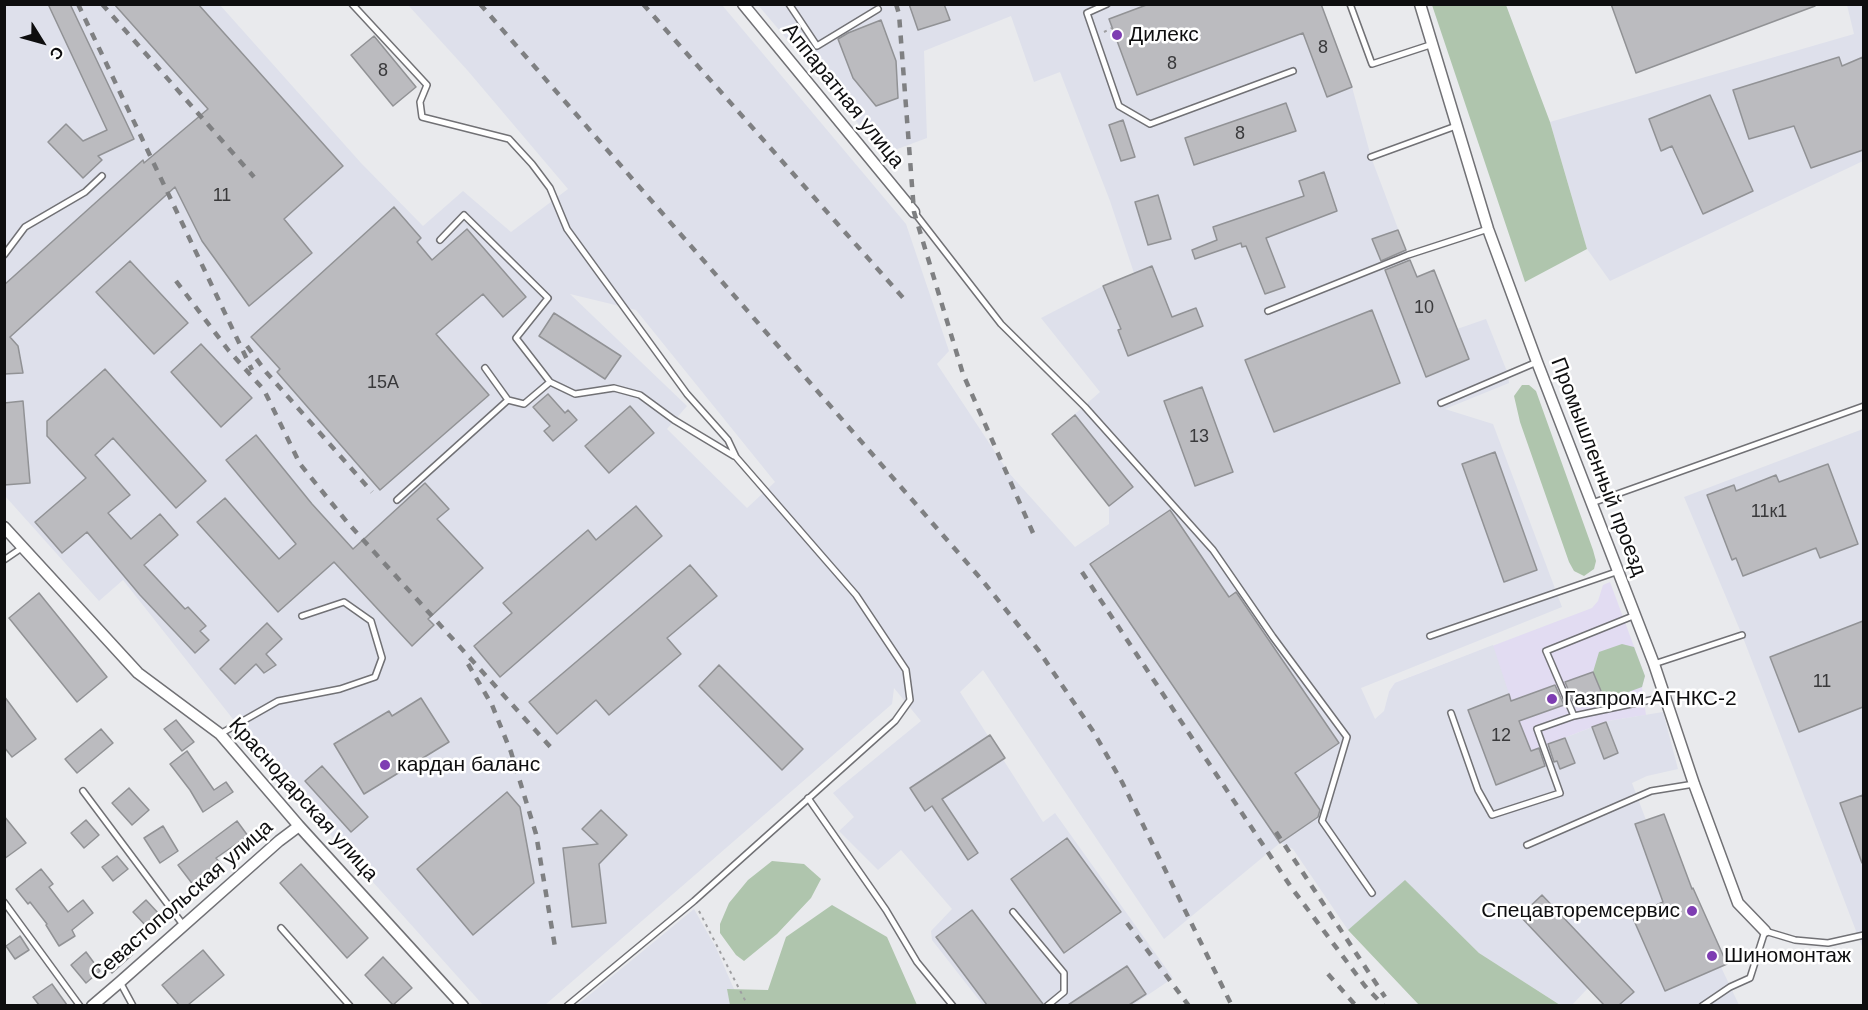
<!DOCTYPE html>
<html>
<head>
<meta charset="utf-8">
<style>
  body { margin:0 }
  #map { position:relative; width:1868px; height:1010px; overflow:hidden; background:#e9eaed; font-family:Helvetica,sans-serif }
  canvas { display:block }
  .frame { position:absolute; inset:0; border:6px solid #0e0e0f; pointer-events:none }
  .north { position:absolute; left:12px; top:12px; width:60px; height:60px; -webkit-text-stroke:4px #fff; paint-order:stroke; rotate:127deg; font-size:16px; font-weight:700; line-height:24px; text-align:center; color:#0e0e0f }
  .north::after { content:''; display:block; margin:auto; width:21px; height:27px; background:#0e0e0f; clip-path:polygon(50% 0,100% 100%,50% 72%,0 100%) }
</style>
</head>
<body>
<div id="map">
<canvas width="1868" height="1010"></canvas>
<div class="frame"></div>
<div class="north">С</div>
</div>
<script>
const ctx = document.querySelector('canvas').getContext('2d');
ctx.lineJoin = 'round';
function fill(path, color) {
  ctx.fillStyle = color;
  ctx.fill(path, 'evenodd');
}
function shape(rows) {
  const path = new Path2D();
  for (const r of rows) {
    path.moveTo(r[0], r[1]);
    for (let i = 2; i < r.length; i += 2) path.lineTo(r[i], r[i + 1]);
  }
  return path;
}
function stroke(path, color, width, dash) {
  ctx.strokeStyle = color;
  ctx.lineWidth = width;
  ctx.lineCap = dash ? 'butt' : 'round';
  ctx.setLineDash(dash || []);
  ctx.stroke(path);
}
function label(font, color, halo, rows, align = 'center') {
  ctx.font = font + ' Helvetica,sans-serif';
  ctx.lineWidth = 5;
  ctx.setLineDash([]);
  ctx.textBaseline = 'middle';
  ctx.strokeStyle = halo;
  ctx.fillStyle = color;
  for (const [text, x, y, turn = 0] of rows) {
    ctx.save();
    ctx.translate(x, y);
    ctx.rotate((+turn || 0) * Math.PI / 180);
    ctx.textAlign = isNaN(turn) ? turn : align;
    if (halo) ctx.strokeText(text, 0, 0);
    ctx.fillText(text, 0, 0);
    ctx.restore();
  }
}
const commercial = shape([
  [1610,582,1645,676,1642,687,1646,715,1608,721,1531,751,1389,692,1395,683,1592,608,1598,601,1603,585]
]);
const built = shape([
  [5,5,220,5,361,163,423,226,463,191,511,232,568,189,468,71,408,5,722,5,906,224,949,351,937,364,1009,473,1075,547,1109,524,1109,506,1052,434,1100,392,1041,318,1103,286,1134,273,1110,201,1060,72,1034,82,1011,16,924,51,927,138,884,154,758,5,1321,5,1352,87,1371,157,1412,266,1418,276,1434,270,1457,329,1486,319,1508,374,1509,383,1445,409,1493,424,1562,607,1361,688,1375,719,1384,711,1389,692,1395,683,1493,645,1509,694,1531,751,1608,721,1663,712,1678,769,1647,776,1632,783,1646,820,1664,814,1687,876,1727,964,1721,967,1739,1005,1604,1005,1588,988,1572,1005,1560,1005,1479,953,1405,881,1348,930,1293,849,1280,843,1164,939,983,670,960,692,1043,822,1055,813,1173,978,1133,1005,983,1005,932,940,931,931,952,909,901,850,878,870,839,831,854,817,833,793,921,721,894,688,892,704,545,1005,483,1005,278,776,123,580,99,601,5,496],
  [570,294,636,310,775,482,747,508,667,429,687,406],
  [1847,5,1863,5,1863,161,1610,281,1587,249,1550,122,1854,34],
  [1863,429,1863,949,1742,635,1684,497],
  [694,909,716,948,741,1005,576,1006]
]);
const green = shape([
  [1432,5,1506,5,1550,122,1587,249,1525,282],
  [1522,385,1529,385,1536,391,1593,550,1596,561,1594,569,1584,576,1574,571,1569,562,1520,422,1514,396],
  [1622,644,1634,647,1645,676,1642,687,1612,698,1601,691,1593,672,1599,652],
  [772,861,804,864,821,879,811,898,777,934,744,961,736,955,720,933,720,924,729,903,748,880],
  [1405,880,1479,953,1560,1005,1419,1005,1348,930],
  [832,905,887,937,917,1005,730,1005,727,989,768,990,786,937]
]);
const building = shape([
  [48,4,70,4,134,139,98,156,102,160,83,178,48,142,66,124,83,141,107,130,48,4],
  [114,4,198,4,343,166,284,219,312,253,249,306,202,241,175,187,10,337,18,346,23,373,4,374,4,285,143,160,144,163,208,109,114,4],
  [909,4,944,4,950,20,918,30,909,4],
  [1149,4,1321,4,1352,87,1327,97,1303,33,1137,95,1109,19,1149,4],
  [1611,4,1815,4,1815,6,1636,73,1611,4],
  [881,20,896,61,898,98,876,106,853,78,838,39,848,33,881,20],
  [374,36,416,87,393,106,351,55,374,36],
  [1839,57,1842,66,1863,57,1863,150,1811,168,1794,126,1749,139,1733,90,1839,57],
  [1710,95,1753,191,1703,214,1672,146,1661,151,1649,119,1710,95],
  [1286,103,1296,131,1194,165,1185,138,1286,103],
  [1123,120,1135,157,1121,161,1109,125,1123,120],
  [1324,172,1337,211,1266,238,1285,287,1265,294,1246,246,1242,247,1241,243,1195,259,1192,250,1217,240,1213,227,1304,196,1299,181,1324,172],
  [1158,195,1171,239,1148,245,1135,202,1158,195],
  [394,207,421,238,417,242,432,260,467,229,526,297,503,317,483,294,436,334,489,395,380,490,277,372,280,369,251,337,394,207],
  [1398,230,1406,250,1381,261,1372,239,1398,230],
  [1410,260,1417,277,1434,270,1469,359,1426,377,1385,270,1410,260],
  [130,261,188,323,154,354,96,292,130,261],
  [1152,266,1172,317,1196,308,1203,326,1128,356,1118,330,1121,329,1103,286,1152,266],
  [1372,310,1400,383,1274,432,1245,360,1372,310],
  [554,313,621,356,605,379,539,336,554,313],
  [201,344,252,398,221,427,171,372,201,344],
  [105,369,206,481,176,508,113,438,95,455,130,495,108,513,131,539,160,514,178,535,144,565,185,609,188,607,206,626,200,631,209,640,195,653,140,595,87,532,62,553,35,522,86,478,47,436,47,421,105,369],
  [1202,387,1233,472,1195,486,1164,401,1202,387],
  [548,394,565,413,568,410,577,420,553,441,544,431,550,426,533,407,548,394],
  [23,401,30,483,4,485,4,403,23,401],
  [630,406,654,433,609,473,585,446,630,406],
  [1075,415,1133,487,1109,506,1052,434,1075,415],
  [256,435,312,504,353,549,425,483,449,509,437,519,483,568,428,619,434,625,412,646,334,562,278,612,197,522,225,498,279,559,296,544,226,460,256,435],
  [1495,452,1537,570,1504,582,1462,464,1495,452],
  [1828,464,1858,544,1820,558,1816,548,1743,576,1736,558,1732,560,1707,495,1734,485,1736,491,1776,475,1779,482,1828,464],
  [636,506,662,536,500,677,474,646,512,613,503,603,588,530,596,540,636,506],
  [1170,510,1229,597,1236,592,1339,743,1295,773,1320,810,1318,817,1280,843,1090,564,1170,510],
  [690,565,717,596,667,638,681,654,609,715,596,700,557,734,529,702,690,565],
  [39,593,107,677,77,702,9,618,39,593],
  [1863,621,1863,707,1799,732,1770,657,1863,621],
  [267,623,282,639,266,654,276,665,264,673,256,664,235,684,220,669,267,623],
  [719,665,803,749,782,770,699,686,719,665],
  [1593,672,1601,691,1573,701,1565,682,1593,672],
  [1555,685,1564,705,1519,721,1531,751,1539,748,1545,766,1496,785,1468,710,1509,694,1511,701,1555,685],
  [4,696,36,739,12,757,4,747,4,696],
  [421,698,449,742,364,794,334,744,389,711,392,716,421,698],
  [176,720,194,742,182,751,164,729,176,720],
  [1606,722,1618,753,1604,759,1592,727,1606,722],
  [101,729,113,743,77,773,65,759,101,729],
  [990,735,1005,758,942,799,978,853,968,860,932,806,925,811,910,788,990,735],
  [1565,738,1575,763,1560,769,1557,761,1554,762,1548,744,1565,738],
  [187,751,214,790,226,782,233,792,203,812,190,790,170,764,187,751],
  [322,766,368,817,351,832,305,781,322,766],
  [129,788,149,810,132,825,112,803,129,788],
  [507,792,520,807,534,883,473,935,417,869,507,792],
  [1863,795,1863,863,1862,863,1840,803,1863,795],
  [601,810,627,835,599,864,606,923,572,927,563,848,598,844,582,829,601,810],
  [1664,814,1692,889,1693,888,1727,964,1665,991,1632,916,1663,902,1635,824,1664,814],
  [4,816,26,843,4,859,4,816],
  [86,820,99,835,84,848,71,833,86,820],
  [237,821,248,836,216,858,221,864,194,886,178,865,237,821],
  [163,826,178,851,160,863,144,838,163,826],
  [1067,838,1121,912,1064,953,1011,879,1067,838],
  [117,856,128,869,113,881,102,867,117,856],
  [301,864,368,938,347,958,280,883,301,864],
  [41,869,53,884,49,887,68,912,83,900,93,913,72,930,75,936,59,946,46,925,47,924,30,902,28,904,16,889,41,869],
  [1542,895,1634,992,1619,1005,1604,1005,1520,916,1542,895],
  [146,900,160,915,147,927,133,912,146,900],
  [972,910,1043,1004,1042,1005,987,1005,936,937,972,910],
  [20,936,29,950,15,959,6,946,20,936],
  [123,945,132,955,112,973,103,963,123,945],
  [203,950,224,975,188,1005,179,1005,162,985,203,950],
  [86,952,100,971,86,983,71,965,86,952],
  [383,957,412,988,393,1005,365,975,383,957],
  [1127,966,1146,994,1129,1005,1068,1005,1127,966],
  [52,984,67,1005,39,1005,33,997,52,984]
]);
const path = shape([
  [1104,32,1112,28],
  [699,911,748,1006]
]);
const service = shape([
  [352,4,427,85,420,102,422,117,509,139,532,164,550,188,567,229,687,394,728,440,736,457,856,595,906,670,910,700,895,721,694,901,567,1006],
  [789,4,817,46,878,9],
  [1107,4,1087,13,1119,106,1150,124,1293,71],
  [1350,4,1372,64,1433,44],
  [1371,157,1456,126],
  [914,212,1001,324,1085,407,1213,550,1273,637,1347,737,1322,821,1372,893],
  [440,240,464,215,548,298,516,338,550,382,575,394,614,388,640,395,674,420,734,456],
  [4,255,25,227,85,192,102,176],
  [1268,311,1408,255,1488,229],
  [485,368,508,400],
  [1441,403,1537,362],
  [397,500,508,400,524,404,550,382],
  [1592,503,1864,406],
  [4,560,23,547],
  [1633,616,1546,651,1574,716,1665,697],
  [1430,636,1616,572],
  [1654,664,1742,635],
  [1451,713,1478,790,1492,815,1560,793,1537,729,1574,716],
  [220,734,278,701,340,689,375,677,382,658,371,621,344,602,302,616],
  [83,791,184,926],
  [808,798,886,910,917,962,953,1006],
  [1527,845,1651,791,1694,784],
  [4,902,80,1006],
  [1013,912,1064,973,1064,992,1047,1006],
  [281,928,350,1006],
  [120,982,133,1006],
  [1702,1006,1730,987,1750,978,1765,931,1795,940,1828,943,1864,935]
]);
const minor = shape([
  [743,4,914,212],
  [1420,4,1488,229,1537,362,1654,664,1694,784,1738,903,1765,931],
  [4,527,138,673,220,734,299,826,463,1006],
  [92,1006,120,982,279,841,299,826]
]);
const rail = shape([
  [78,4,252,370],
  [102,4,254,177],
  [480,4,982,580,1039,651,1093,731,1122,782,1232,1006],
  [643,4,905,300],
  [896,4,899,14,914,212,963,374,1033,533],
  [176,281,229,351,264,390,300,464,347,522,555,752],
  [247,346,266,372,372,492],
  [1082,572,1291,887,1365,986,1384,1006],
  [468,664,492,705,511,752,536,834,555,947],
  [1276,832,1385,997],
  [1127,923,1189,1006],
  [1328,974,1356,1006]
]);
const markers = [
  [1117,35,6,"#7e3db2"],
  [1552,699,6,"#7e3db2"],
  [385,765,6,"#7e3db2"],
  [1692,911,6,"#7e3db2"],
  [1712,956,6,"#7e3db2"]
];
const numberNames = [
  ["8",1323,48],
  ["8",1172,64],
  ["8",383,71],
  ["8",1240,134],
  ["11",222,196],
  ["10",1424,308],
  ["15А",383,383],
  ["13",1199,437],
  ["11к1",1769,512],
  ["11",1822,682],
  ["12",1501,736]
];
const poiNames = [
  ["Дилекс",1129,35],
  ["Газпром АГНКС-2",1564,699],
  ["кардан баланс",397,765],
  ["Спецавторемсервис",1680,911,"right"],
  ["Шиномонтаж",1724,956]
];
const streetNames = [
  ["Аппаратная улица",843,96,51],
  ["Промышленный проезд",1598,467,69],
  ["Краснодарская улица",303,800,48],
  ["Севастопольская улица",182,901,-41]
];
fill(commercial, '#e2dcf2');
fill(built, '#dee0eb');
fill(green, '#afc5ad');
fill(building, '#bbbbbf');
stroke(building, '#919295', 1.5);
stroke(service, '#717175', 8);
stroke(minor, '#717175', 13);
stroke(path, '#9e9ea1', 2, [3, 4.5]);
stroke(service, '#fff', 5);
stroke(minor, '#fff', 10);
stroke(rail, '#7f8082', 4.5, [8, 8]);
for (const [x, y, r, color] of markers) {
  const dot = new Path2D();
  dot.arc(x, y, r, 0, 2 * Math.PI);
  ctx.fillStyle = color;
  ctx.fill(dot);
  stroke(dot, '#fff', 2);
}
label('18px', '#39393b', null, numberNames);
label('21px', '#0e0e0f', '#fff', poiNames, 'left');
label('21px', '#0e0e0f', '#fff', streetNames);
</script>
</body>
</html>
